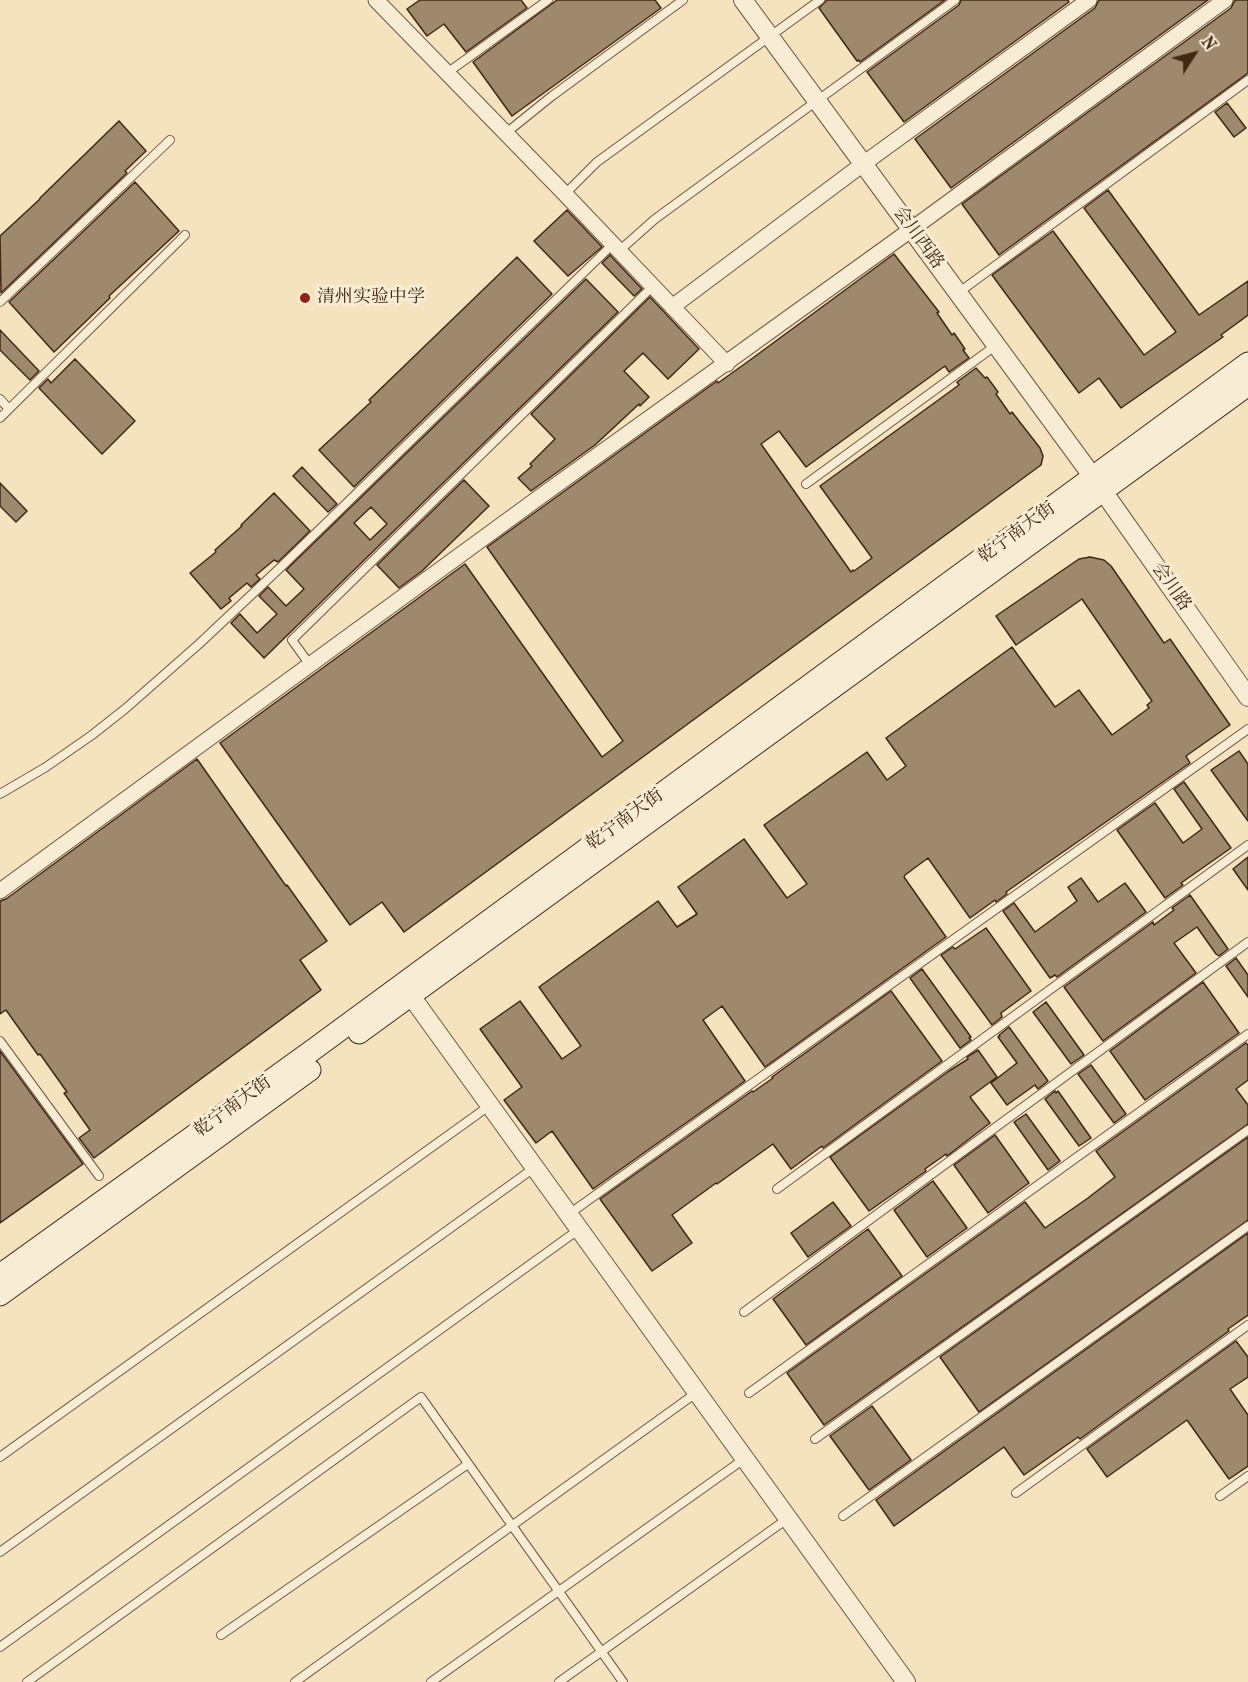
<!DOCTYPE html>
<html>
<head>
<meta charset="utf-8">
<style>
  body { margin:0 }
  #map { position:relative; width:1248px; height:1682px; overflow:hidden; background:#f4e3bd; font-family:"IM FELL French Canon",serif }
  canvas { display:block }
  .north { position:absolute; left:1164px; top:24px; width:60px; height:60px; -webkit-text-stroke:4px #f8edd4; paint-order:stroke; rotate:54deg; font-size:16px; font-weight:700; line-height:24px; text-align:center; color:#422715 }
  .north::after { content:''; display:block; margin:auto; width:21px; height:27px; background:#422715; clip-path:polygon(50% 0,100% 100%,50% 72%,0 100%) }
</style>
</head>
<body>
<div id="map">
<canvas width="1248" height="1682"></canvas>
<div class="north">N</div>
</div>
<script>
const ctx = document.querySelector('canvas').getContext('2d');
ctx.lineJoin = 'round';
function fill(path, color) {
  ctx.fillStyle = color;
  ctx.fill(path, 'evenodd');
}
function shape(rows) {
  const path = new Path2D();
  for (const r of rows) {
    path.moveTo(r[0], r[1]);
    for (let i = 2; i < r.length; i += 2) path.lineTo(r[i], r[i + 1]);
  }
  return path;
}
function stroke(path, color, width, dash) {
  ctx.strokeStyle = color;
  ctx.lineWidth = width;
  ctx.lineCap = dash ? 'butt' : 'round';
  ctx.setLineDash(dash || []);
  ctx.stroke(path);
}
function label(font, color, halo, rows, align = 'center') {
  ctx.font = font + ' "IM FELL French Canon","Noto Serif SC",serif';
  ctx.lineWidth = 6;
  ctx.setLineDash([]);
  ctx.textBaseline = 'middle';
  ctx.strokeStyle = halo;
  ctx.fillStyle = color;
  for (const [text, x, y, turn = 0] of rows) {
    ctx.save();
    ctx.translate(x, y);
    ctx.rotate((+turn || 0) * Math.PI / 180);
    ctx.textAlign = isNaN(turn) ? turn : align;
    if (halo) ctx.strokeText(text, 0, 0);
    ctx.fillText(text, 0, 0);
    ctx.restore();
  }
}
const building = shape([
  [420,0,521,0,527,8,466,52,444,24,427,36,407,9,420,0],
  [557,0,655,0,661,8,512,116,473,62,557,0],
  [827,0,945,0,860,62,859,60,857,61,819,8,827,0],
  [961,0,1068,0,1069,2,904,122,867,72,959,5,961,0],
  [1099,0,1208,0,951,188,915,139,1095,8,1099,0],
  [1235,0,1248,0,1248,73,999,255,962,204,1231,8,1235,0],
  [1227,103,1246,128,1234,137,1215,112,1227,103],
  [119,121,146,151,125,171,127,173,1,293,0,236,40,199,40,198,119,121],
  [135,182,179,231,109,296,110,298,54,352,9,302,135,182],
  [1108,190,1199,315,1248,281,1248,315,1221,335,1223,337,1121,408,1099,378,1079,393,992,275,1053,231,1144,355,1176,332,1084,208,1108,190],
  [567,210,602,247,568,276,534,241,567,210],
  [894,254,939,312,937,313,952,335,954,333,965,349,963,350,969,358,949,372,945,366,806,467,779,431,761,444,851,572,853,570,854,571,872,558,820,486,959,385,957,382,976,368,985,378,987,377,998,392,996,394,1010,414,1012,412,1040,448,1043,456,1041,465,404,932,382,902,350,925,220,743,465,564,602,757,623,741,487,547,717,381,718,383,746,363,894,254],
  [610,255,642,289,634,296,602,263,610,255],
  [517,257,552,294,354,487,319,450,371,402,369,400,517,257],
  [586,279,618,312,264,658,231,623,240,614,257,633,277,614,259,596,268,587,286,606,304,589,286,570,586,279],
  [371,507,387,524,370,540,354,523,371,507],
  [650,297,699,349,668,379,643,353,624,371,649,397,640,406,639,404,595,445,531,491,518,478,532,466,530,464,555,439,531,414,650,297],
  [0,330,39,371,30,380,0,350,0,330],
  [75,359,135,421,102,454,39,388,48,379,51,383,75,359],
  [302,467,337,504,328,512,293,476,302,467],
  [464,480,489,506,422,571,399,588,377,565,464,480],
  [0,483,27,511,16,522,0,506,0,483],
  [274,493,310,531,278,562,274,560,256,575,260,579,251,587,247,583,229,598,231,601,221,609,190,573,216,552,215,550,242,526,241,525,274,493],
  [1090,557,1104,560,1111,566,1164,643,1170,639,1230,725,1186,756,1190,763,1006,892,1007,894,996,902,995,900,970,918,928,858,905,875,904,877,946,937,765,1067,722,1006,703,1020,745,1081,593,1189,552,1131,536,1143,504,1100,522,1087,480,1029,520,1001,562,1059,581,1046,539,987,658,901,677,927,697,914,678,887,744,839,787,898,807,884,764,825,867,752,887,780,906,766,886,738,1012,647,1055,707,1079,690,1112,735,1149,708,1147,705,1152,701,1082,599,1016,645,996,616,1079,559,1090,557],
  [1239,751,1248,764,1248,821,1211,770,1239,751],
  [197,759,286,886,287,885,327,941,300,960,321,990,94,1158,79,1138,90,1130,64,1093,67,1092,40,1054,38,1055,6,1010,0,1014,0,901,6,899,197,759],
  [1184,782,1231,848,1181,883,1183,885,1165,898,1117,830,1155,803,1183,843,1202,829,1174,789,1184,782],
  [1248,857,1248,890,1233,869,1248,857],
  [1081,878,1098,902,1125,883,1146,912,1057,977,1055,975,1050,978,1003,911,1014,903,1035,932,1077,901,1068,887,1081,878],
  [1190,895,1228,949,1219,956,1216,954,1197,927,1174,943,1196,973,1103,1041,1064,987,1153,922,1154,925,1174,910,1172,908,1190,895],
  [986,928,1031,991,1001,1013,1002,1017,992,1025,941,955,953,947,955,949,986,928],
  [1236,958,1248,975,1248,997,1226,966,1236,958],
  [922,969,971,1037,969,1038,971,1040,960,1048,910,978,922,969],
  [1203,982,1239,1033,1145,1100,1110,1051,1203,982],
  [891,991,942,1061,823,1148,822,1146,791,1169,773,1144,717,1184,716,1183,672,1215,692,1243,652,1271,600,1199,752,1091,753,1092,773,1078,772,1077,891,991],
  [1046,1002,1084,1055,1071,1064,1033,1012,1046,1002],
  [1009,1027,1048,1081,1038,1089,1035,1085,1007,1105,991,1083,1017,1063,998,1037,1000,1036,999,1035,1009,1027],
  [1246,1043,1248,1045,1248,1080,1236,1089,1248,1105,1248,1124,824,1425,787,1373,1025,1202,1045,1228,1088,1198,1115,1177,1096,1151,1246,1043],
  [978,1050,997,1077,970,1097,990,1123,947,1156,946,1154,925,1169,926,1171,869,1211,830,1157,949,1071,968,1059,967,1057,978,1050],
  [0,1051,83,1164,0,1223,0,1051],
  [1091,1065,1126,1114,1114,1123,1078,1074,1091,1065],
  [1055,1091,1056,1093,1058,1091,1091,1138,1079,1146,1045,1099,1055,1091],
  [1026,1114,1060,1161,1048,1170,1014,1122,1026,1114],
  [995,1135,1029,1183,988,1213,954,1165,995,1135],
  [1248,1137,1248,1220,979,1412,940,1357,1248,1137],
  [933,1181,967,1228,927,1257,894,1210,933,1181],
  [833,1202,851,1226,808,1257,791,1233,833,1202],
  [868,1229,902,1276,806,1345,773,1299,868,1229],
  [1248,1233,1248,1315,1228,1329,1229,1331,1080,1439,1078,1437,1024,1475,1004,1447,894,1526,876,1500,1248,1233],
  [1236,1341,1248,1357,1248,1377,1230,1389,1248,1415,1248,1466,1229,1479,1187,1420,1107,1477,1087,1449,1236,1341],
  [872,1406,911,1460,869,1490,830,1436,872,1406]
]);
const service = shape([
  [447,73,548,0],
  [506,133,552,96,683,0],
  [565,194,597,162,820,0],
  [619,251,655,219,955,0],
  [958,293,1248,80],
  [0,302,170,140],
  [0,399,9,409],
  [0,418,185,235],
  [806,484,995,346],
  [310,665,292,640,653,286],
  [0,794,46,767,92,735,125,709,199,644,282,566,613,244],
  [0,1041,99,1176],
  [777,1189,1248,845],
  [569,1214,1248,729],
  [744,1312,1248,942],
  [749,1393,1248,1034],
  [815,1439,1248,1130],
  [0,1457,489,1106],
  [1016,1493,1248,1325],
  [1220,1496,1248,1476],
  [843,1516,1248,1226],
  [0,1552,534,1168],
  [221,1635,468,1464],
  [0,1647,578,1230],
  [27,1682,421,1397,623,1682],
  [295,1682,696,1393],
  [431,1682,744,1459],
  [559,1682,787,1519]
]);
const minor = shape([
  [376,0,565,194,727,364],
  [672,307,863,164,1089,0],
  [0,891,541,496,912,229,1225,0]
]);
const tertiary = shape([
  [743,0,1093,477,1248,697],
  [411,996,906,1682]
]);
const secondary = shape([
  [359,1033,1248,385],
  [0,1275,310,1052,1248,363],
  [0,1295,310,1070]
]);
const markers = [
  [305,298,6,"#8f2418"]
];
const streetNames = [
  ["会川西路",918,238,54],
  ["乾宁南大街",1017,533,-36],
  ["会川路",1171,587,55],
  ["乾宁南大街",625,820,-36],
  ["乾宁南大街",233,1107,-36]
];
const poiNames = [
  ["清州实验中学",317,298]
];
fill(building, '#9f896c');
stroke(building, '#422715', 1.5);
stroke(service, '#6e563f', 10);
stroke(minor, '#6e563f', 17);
stroke(tertiary, '#6e563f', 20);
stroke(secondary, '#422715', 23);
stroke(service, '#f8edd4', 8);
stroke(minor, '#f8edd4', 15);
stroke(tertiary, '#f8edd4', 18);
stroke(secondary, '#f8edd4', 21);
for (const [x, y, r, color] of markers) {
  const dot = new Path2D();
  dot.arc(x, y, r, 0, 2 * Math.PI);
  ctx.fillStyle = color;
  ctx.fill(dot);
  stroke(dot, '#f8edd4', 2);
}
label('18px', '#422715', '#f8edd4', streetNames);
label('18px', '#422715', '#f8edd4', poiNames, 'left');
</script>
</body>
</html>
